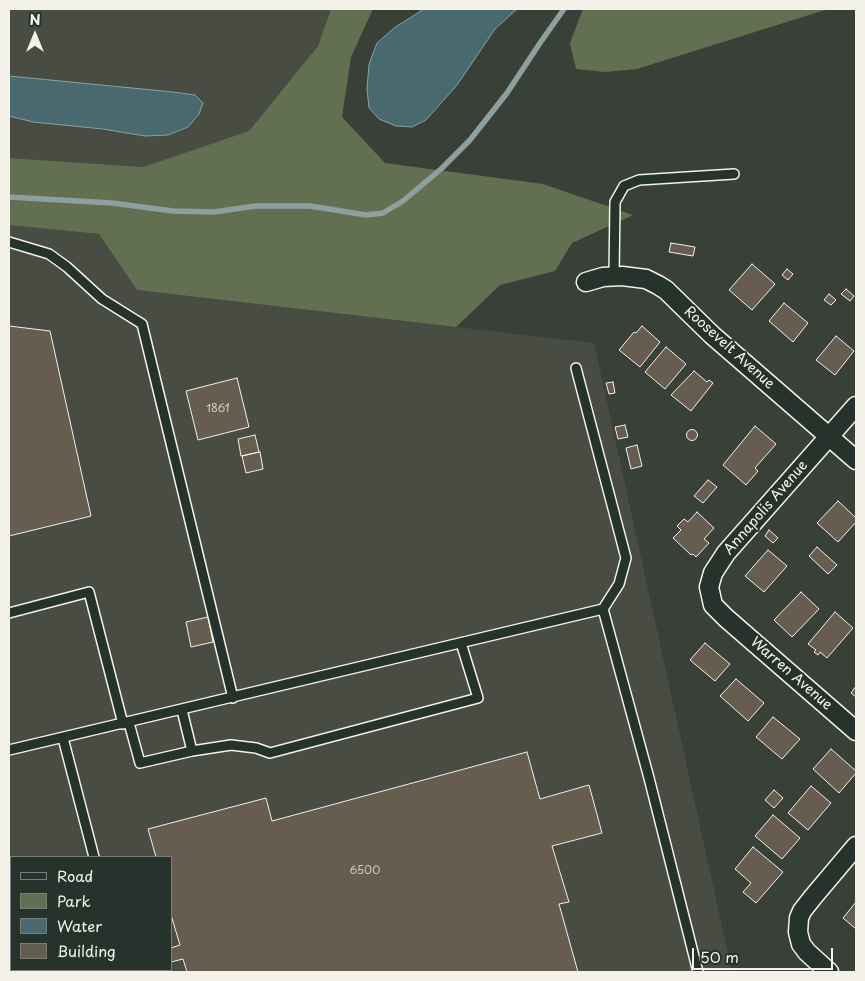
<!DOCTYPE html>
<html>
<head>
<meta charset="utf-8">
<style>
  body { margin:0 }
  #map { position:relative; width:865px; height:981px; overflow:hidden; background:#394038; font-family:"Playpen Sans",sans-serif }
  canvas { display:block }
  .frame { position:absolute; inset:0; border:10px solid #f4f1e8; pointer-events:none }
  .legend { position:absolute; left:10px; top:856px; width:162px; height:115px; box-sizing:border-box; background:#26332d; border:1px solid #787f78; margin:0; padding:6px 9px; list-style:none; font-size:15px; color:#f4f1e8 }
  .legend li { display:flex; align-items:center; gap:10px; height:25px }
  .legend b { width:25px; border:1px solid #787f78 }
  .north { position:absolute; left:10px; top:10px; width:50px; height:50px; -webkit-text-stroke:4px #26332d; paint-order:stroke; rotate:0deg; font-size:14px; font-weight:700; line-height:20px; text-align:center; color:#f4f1e8 }
  .north::after { content:''; display:block; margin:auto; width:18px; height:22px; background:#f4f1e8; clip-path:polygon(50% 0,100% 100%,50% 72%,0 100%) }
  .scale { position:absolute; left:692px; top:948px; width:141px; height:22px; box-sizing:border-box; border:2px solid #f4f1e8; border-top:0; padding-left:6px; font-size:15px; line-height:18px; white-space:nowrap; color:#f4f1e8; -webkit-text-stroke:4px #26332d; paint-order:stroke }
</style>
</head>
<body>
<div id="map">
<canvas width="865" height="981"></canvas>
<div class="frame"></div>
<ul class="legend">
<li><b style="height:6px;background:#26332d"></b>Road</li>
<li><b style="height:14px;background:#627051"></b>Park</li>
<li><b style="height:14px;background:#486a6e"></b>Water</li>
<li><b style="height:14px;background:#665d50"></b>Building</li>
</ul>
<div class="north">N</div>
<div class="scale">50 m</div>
</div>
<script>
const ctx = document.querySelector('canvas').getContext('2d');
ctx.lineJoin = 'round';
function fill(path, color) {
  ctx.fillStyle = color;
  ctx.fill(path, 'evenodd');
}
function shape(rows) {
  const path = new Path2D();
  for (const r of rows) {
    if (r.length === 3) {
      path.moveTo(r[0] + r[2], r[1]);
      path.arc(r[0], r[1], r[2], 0, 2 * Math.PI);
      continue;
    }
    path.moveTo(r[0], r[1]);
    for (let i = 2; i < r.length; i += 2) path.lineTo(r[i], r[i + 1]);
  }
  return path;
}
function stroke(path, color, width, dash) {
  ctx.strokeStyle = color;
  ctx.lineWidth = width;
  ctx.lineCap = dash ? 'butt' : 'round';
  ctx.setLineDash(dash || []);
  ctx.stroke(path);
}
function label(font, color, halo, rows, align = 'center') {
  ctx.font = font + ' "Playpen Sans",sans-serif';
  ctx.lineWidth = 4;
  ctx.setLineDash([]);
  ctx.textBaseline = 'middle';
  ctx.strokeStyle = halo;
  ctx.fillStyle = color;
  for (const [text, x, y, turn = 0] of rows) {
    ctx.save();
    ctx.translate(x, y);
    ctx.rotate((+turn || 0) * Math.PI / 180);
    ctx.textAlign = isNaN(turn) ? turn : align;
    if (halo) ctx.strokeText(text, 0, 0);
    ctx.fillText(text, 0, 0);
    ctx.restore();
  }
}
const built = shape([
  [9,9,331,9,318,46,249,131,143,167,9,158],
  [9,225,99,234,137,290,594,343,732,972,9,972],
  [11,857,171,857,171,970,11,970]
]);
const green = shape([
  [331,9,373,9,351,57,342,117,385,163,543,184,633,215,572,243,555,271,500,285,456,327,137,290,99,234,9,225,9,158,143,167,249,131,318,46],
  [583,9,828,9,637,69,605,72,576,69,570,43]
]);
const water = shape([
  [424,9,517,9,495,29,457,85,426,120,412,127,396,126,379,119,369,108,367,89,369,64,377,43,394,28,424,9],
  [9,76,173,92,195,95,203,103,199,114,188,127,168,135,145,136,103,129,33,122,9,116,9,76]
]);
const stream = shape([
  [9,197,112,203,173,211,214,212,255,206,310,206,366,215,383,213,403,201,441,169,470,140,507,93,540,43,564,9]
]);
const building = shape([
  [671,243,695,247,693,256,669,252,671,243],
  [752,264,775,284,752,310,729,290,752,264],
  [787,269,793,274,788,280,782,275,787,269],
  [846,289,854,296,850,301,841,294,846,289],
  [829,294,836,300,831,305,824,300,829,294],
  [784,303,808,323,793,342,769,321,784,303],
  [9,326,50,331,91,516,9,536,9,326],
  [642,326,660,342,640,367,619,350,634,332,636,333,642,326],
  [836,336,854,351,835,375,816,360,836,336],
  [666,347,686,364,665,389,645,372,666,347],
  [694,371,707,382,709,380,713,383,691,411,671,395,694,371],
  [237,378,249,427,198,440,186,391,237,378],
  [613,382,615,393,609,394,606,383,613,382],
  [625,425,628,437,618,439,615,427,625,425],
  [755,426,776,444,755,468,758,471,746,485,723,465,755,426],
  [692,435,5.5],
  [255,435,259,452,241,456,238,439,255,435],
  [637,445,642,466,631,469,626,448,637,445],
  [260,452,263,469,246,473,242,456,260,452],
  [708,480,717,487,703,503,694,496,708,480],
  [838,501,856,518,856,522,838,542,817,523,838,501],
  [697,512,714,528,704,539,709,543,696,557,693,554,691,555,673,538,681,530,677,526,684,519,688,522,697,512],
  [769,530,778,538,773,543,765,536,769,530],
  [817,547,837,565,828,574,809,556,817,547],
  [768,550,787,566,764,592,745,576,768,550],
  [801,592,819,609,792,637,774,620,801,592],
  [835,612,853,628,827,658,820,652,818,655,814,652,816,650,808,644,835,612],
  [208,617,213,642,191,647,186,622,208,617],
  [705,643,730,664,715,681,690,660,705,643],
  [736,679,764,703,748,721,720,696,736,679],
  [856,686,856,697,851,693,856,686],
  [773,717,800,739,782,759,756,737,773,717],
  [831,749,856,771,856,773,839,793,813,769,831,749],
  [527,752,540,799,589,785,602,833,552,846,569,902,559,904,578,972,187,972,183,959,171,962,171,948,180,945,171,915,171,857,156,857,148,829,266,798,272,821,527,752],
  [811,786,831,803,808,830,788,813,811,786],
  [774,790,783,798,774,808,765,800,774,790],
  [773,815,800,838,782,859,755,836,773,815],
  [753,847,783,872,756,903,743,892,751,883,735,869,753,847],
  [856,902,856,929,843,918,856,902]
]);
const service = shape([
  [9,242,49,254,67,267,102,299,142,324,233,698],
  [614,276,615,202,624,186,639,180,734,174],
  [576,368,626,558,619,584,603,609],
  [9,613,89,592,123,724],
  [129,723,140,763,192,751,182,710],
  [63,738,94,857],
  [9,750,603,609,649,778,698,972],
  [192,751,231,745,256,748,270,753,478,698,461,643],
  [124,970,125,972]
]);
const minor = shape([
  [586,282,603,277,622,276,646,279,658,285,666,290,712,335,856,460],
  [856,406,726,553,713,573,709,587,713,605,726,618,856,731],
  [829,972,807,952,801,944,798,932,799,918,802,911,813,897,856,846]
]);
const numberNames = [
  ["1861",218,409],
  ["6500",365,871]
];
const streetNames = [
  ["Roosevelt Avenue",729,348,42],
  ["Annapolis Avenue",766,508,-49],
  ["Warren Avenue",791,674,41]
];
fill(built, '#494c42');
fill(green, '#627051');
fill(water, '#486a6e');
stroke(water, '#8da09f', 1);
stroke(stream, '#8da09f', 5.5);
fill(building, '#665d50');
stroke(building, '#f4f1e8', 1);
stroke(service, '#f4f1e8', 12);
stroke(minor, '#f4f1e8', 21);
stroke(service, '#26332d', 9);
stroke(minor, '#26332d', 18);
label('11px', '#d0ccc2', null, numberNames);
label('14px', '#f4f1e8', '#26332d', streetNames);
</script>
</body>
</html>
